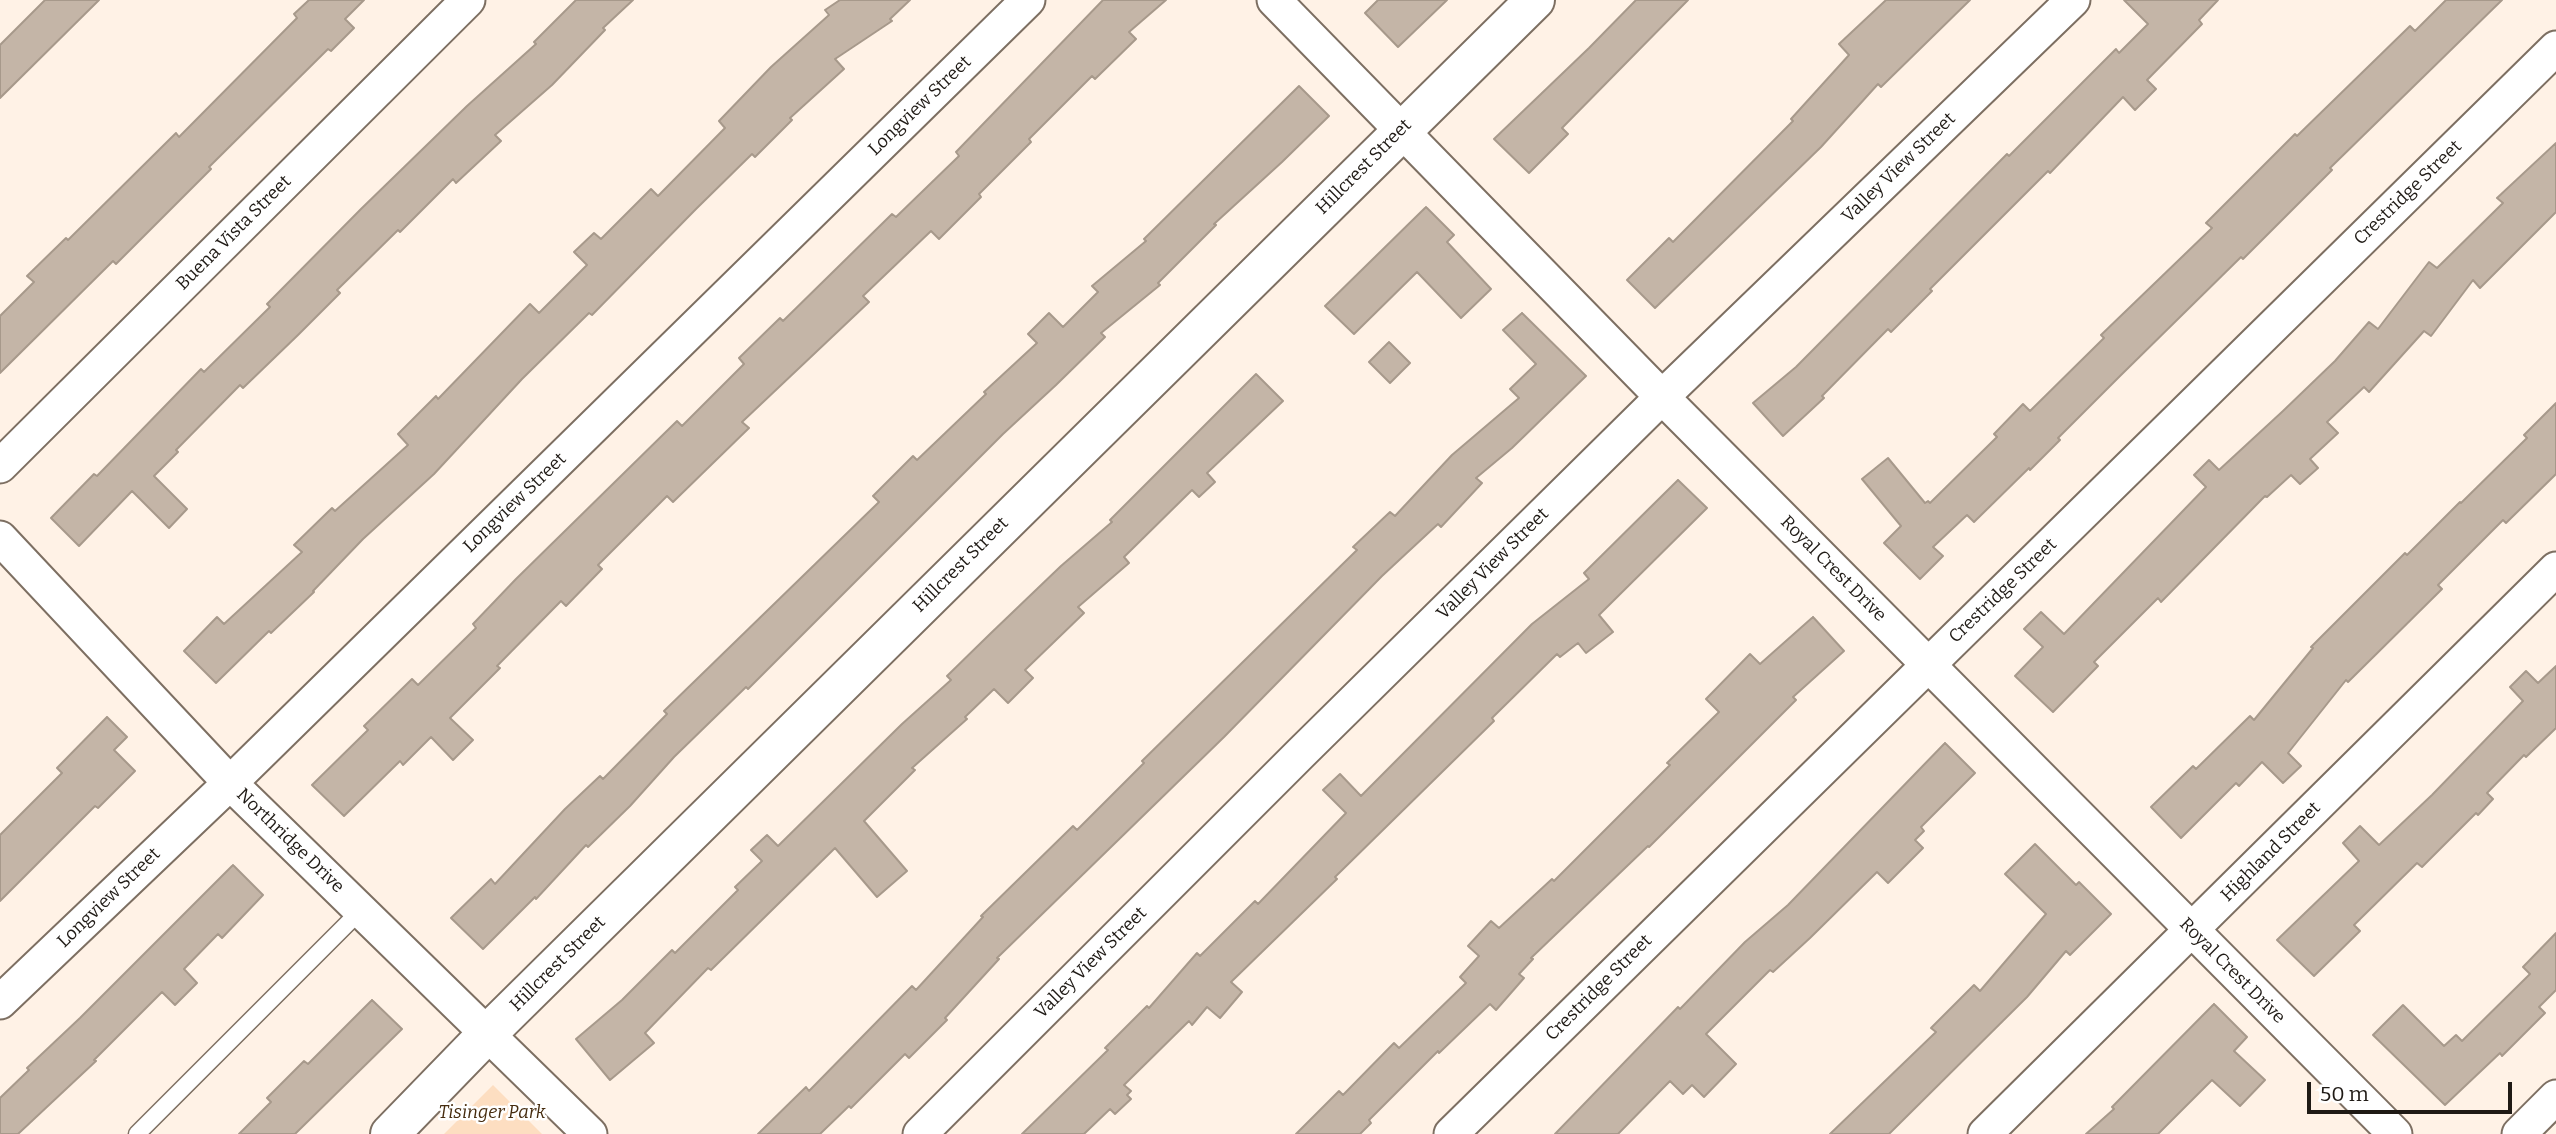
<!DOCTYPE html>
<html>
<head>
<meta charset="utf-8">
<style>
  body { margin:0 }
  #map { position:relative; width:2556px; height:1134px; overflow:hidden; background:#fff2e6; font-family:Bitter,serif }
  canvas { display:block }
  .scale { position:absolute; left:2307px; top:1082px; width:205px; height:32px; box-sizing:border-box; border:4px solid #1f1a15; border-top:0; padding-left:9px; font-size:21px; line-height:24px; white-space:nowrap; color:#1f1a15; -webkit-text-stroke:5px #fff; paint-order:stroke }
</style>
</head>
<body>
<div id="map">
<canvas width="2556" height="1134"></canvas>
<div class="scale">50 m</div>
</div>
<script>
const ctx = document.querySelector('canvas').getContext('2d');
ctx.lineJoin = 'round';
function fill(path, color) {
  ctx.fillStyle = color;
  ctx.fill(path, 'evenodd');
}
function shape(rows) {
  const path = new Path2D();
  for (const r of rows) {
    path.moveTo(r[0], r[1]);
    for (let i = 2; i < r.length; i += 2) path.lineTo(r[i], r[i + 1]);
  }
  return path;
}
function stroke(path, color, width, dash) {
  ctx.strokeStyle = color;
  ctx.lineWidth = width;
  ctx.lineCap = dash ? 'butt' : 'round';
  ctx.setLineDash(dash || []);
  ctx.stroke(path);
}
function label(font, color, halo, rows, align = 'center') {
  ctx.font = font + ' Bitter,serif';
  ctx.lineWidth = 5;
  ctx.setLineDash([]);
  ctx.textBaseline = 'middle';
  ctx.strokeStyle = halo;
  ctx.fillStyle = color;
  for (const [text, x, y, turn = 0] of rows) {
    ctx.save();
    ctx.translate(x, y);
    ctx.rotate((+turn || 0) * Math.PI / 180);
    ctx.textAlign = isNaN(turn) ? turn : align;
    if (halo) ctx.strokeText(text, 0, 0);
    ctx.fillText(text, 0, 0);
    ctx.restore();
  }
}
const green = shape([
  [493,1085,542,1134,444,1134]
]);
const building = shape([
  [45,0,99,0,0,98,0,45,45,0],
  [309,0,364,0,345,19,354,28,331,51,328,49,209,167,211,169,116,264,113,261,0,373,0,316,34,282,27,276,66,238,68,240,176,133,179,137,297,18,294,14,309,0],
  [576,0,633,0,603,28,605,30,552,85,495,135,501,141,456,183,453,179,400,232,398,230,337,290,340,293,298,335,243,388,240,385,176,450,178,452,154,476,187,509,169,528,132,491,79,546,51,518,94,474,97,476,201,369,204,372,270,307,267,304,361,209,467,106,536,44,534,42,576,0],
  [840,0,910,0,890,19,892,21,835,59,844,69,790,118,792,120,755,157,752,154,696,209,592,315,589,313,522,379,434,474,363,539,313,591,314,592,271,633,269,631,216,683,184,651,217,617,224,624,302,552,294,545,332,508,335,511,408,445,398,434,436,396,438,399,530,304,539,313,587,265,574,252,594,233,601,239,651,189,658,196,725,128,719,121,771,67,829,15,825,10,840,0],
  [1103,0,1166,0,1129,32,1136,39,1095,79,1092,76,1029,139,1031,142,979,194,981,197,939,239,931,231,863,296,869,302,742,422,749,428,673,502,667,496,598,565,602,569,566,606,561,601,497,666,500,668,450,718,473,740,453,760,431,737,403,765,400,761,344,816,312,785,368,730,364,726,412,679,418,685,476,628,473,624,516,579,677,421,682,426,744,364,739,358,780,318,783,321,892,214,896,217,959,156,956,152,1103,0],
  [1378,0,1447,0,1398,47,1365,13,1378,0],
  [1636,0,1688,0,1562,128,1568,134,1529,173,1494,139,1589,48,1636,0],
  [1886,0,1970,0,1881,87,1878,84,1821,147,1655,308,1627,280,1669,238,1673,242,1793,121,1791,119,1849,55,1839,44,1886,0],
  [2124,0,2218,0,2199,20,2202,24,2147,80,2156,89,2135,110,2123,97,2050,173,2048,171,1930,289,1932,291,1891,332,1888,329,1822,396,1824,398,1783,436,1753,403,1796,367,2007,154,2009,156,2116,49,2119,53,2148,24,2124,0],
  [2446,0,2502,0,2330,168,2332,170,2243,259,2241,257,2120,376,2058,438,2060,440,2030,470,2029,468,1974,522,1967,515,1933,547,1943,556,1920,579,1884,543,1901,526,1862,479,1888,458,1925,503,1928,501,1930,503,1997,437,1994,434,2023,404,2030,411,2104,338,2101,335,2212,228,2206,223,2295,134,2297,136,2410,26,2415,31,2446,0],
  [1299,86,1329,116,1282,162,1214,224,1216,225,1158,283,1160,285,1101,333,1105,337,1056,385,1003,434,748,689,746,687,674,757,630,806,588,847,586,845,536,899,535,897,483,949,451,918,491,879,495,884,565,809,600,776,603,779,667,714,664,711,879,502,873,496,913,456,917,460,986,394,984,392,1037,343,1028,334,1049,313,1063,327,1098,292,1092,286,1146,241,1144,239,1299,86],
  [2556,143,2556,212,2480,288,2473,280,2431,336,2424,331,2369,392,2364,387,2327,422,2338,433,2310,459,2318,468,2300,484,2291,475,2267,497,2265,496,2161,602,2158,598,2094,662,2098,666,2053,712,2015,676,2043,647,2024,629,2041,612,2064,634,2206,487,2194,475,2209,460,2219,470,2283,411,2335,361,2369,322,2378,329,2429,262,2437,268,2503,203,2497,198,2556,143],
  [1426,207,1454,235,1447,242,1491,289,1461,318,1417,272,1354,334,1325,306,1426,207],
  [1522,313,1586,376,1512,448,1476,478,1482,483,1441,527,1438,524,1382,576,1224,737,997,958,999,959,945,1018,947,1020,909,1058,905,1054,851,1108,849,1106,820,1134,758,1134,806,1087,809,1091,912,986,916,990,983,917,981,916,1073,826,1077,830,1144,763,1142,761,1357,550,1353,547,1390,512,1395,516,1452,455,1519,398,1510,389,1536,364,1503,330,1522,313],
  [1389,342,1410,363,1390,383,1369,362,1389,342],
  [1256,374,1283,401,1207,473,1215,482,1199,497,1192,490,1124,557,1129,563,1078,607,1084,613,1025,670,1033,678,1008,703,994,689,965,717,967,719,912,768,915,770,864,821,907,871,877,897,835,848,711,970,708,968,645,1033,654,1043,610,1080,576,1039,622,1000,672,950,675,953,738,890,735,887,762,861,751,850,767,835,778,846,902,724,951,680,947,676,990,634,1061,566,1112,522,1110,520,1256,374],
  [2556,403,2556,474,2506,523,2503,520,2438,585,2442,589,2348,682,2346,680,2288,753,2301,766,2283,783,2262,762,2239,786,2236,783,2181,838,2151,807,2193,766,2196,769,2250,716,2254,720,2313,648,2311,647,2405,553,2407,555,2460,502,2461,503,2527,438,2524,435,2556,403],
  [1678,480,1707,508,1599,615,1613,632,1586,653,1578,643,1560,657,1557,654,1492,718,1494,721,1335,877,1337,879,1231,982,1242,992,1220,1018,1207,1007,1192,1025,1189,1021,1124,1085,1131,1091,1127,1095,1131,1099,1115,1114,1110,1109,1084,1134,1022,1134,1108,1050,1105,1048,1147,1006,1149,1008,1197,953,1200,956,1255,901,1258,904,1346,813,1323,790,1340,774,1361,796,1532,624,1589,579,1584,573,1678,480],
  [1813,617,1844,651,1793,697,1796,700,1649,847,1648,846,1531,958,1533,959,1519,974,1524,978,1496,1010,1490,1004,1439,1053,1438,1051,1369,1120,1371,1123,1360,1134,1296,1134,1339,1091,1343,1095,1394,1043,1399,1048,1466,983,1460,977,1479,956,1468,946,1491,921,1499,928,1552,879,1554,881,1670,765,1667,763,1719,712,1706,699,1750,654,1760,664,1813,617],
  [2556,666,2556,728,2526,757,2524,755,2487,793,2493,799,2478,815,2476,813,2422,867,2417,863,2354,925,2360,931,2314,976,2277,940,2359,861,2343,843,2360,826,2379,845,2432,795,2523,701,2510,687,2526,671,2538,683,2556,666],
  [107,717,127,737,114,750,135,771,98,808,95,806,0,901,0,835,62,773,57,768,107,717],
  [1945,743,1975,773,1921,827,1924,831,1915,840,1923,848,1888,883,1877,872,1810,938,1773,972,1770,970,1706,1034,1736,1064,1704,1097,1692,1085,1683,1094,1670,1081,1618,1134,1555,1134,1678,1007,1680,1009,1745,942,1788,905,1945,743],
  [2035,844,2076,885,2079,882,2111,914,2070,955,2066,951,2027,997,1889,1134,1830,1134,1936,1032,1931,1028,1974,985,1980,991,2046,914,2005,874,2035,844],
  [233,865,263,895,222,938,218,934,184,969,197,983,175,1005,162,992,94,1060,96,1061,18,1134,0,1134,0,1098,29,1070,27,1068,80,1018,233,865],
  [2556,933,2556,990,2539,1007,2545,1013,2502,1056,2500,1053,2445,1105,2373,1035,2403,1005,2444,1046,2456,1035,2462,1041,2530,974,2523,967,2556,933],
  [372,1000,402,1029,295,1134,239,1134,271,1102,267,1098,304,1061,308,1064,372,1000],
  [2214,1004,2247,1037,2234,1051,2265,1080,2240,1106,2212,1080,2158,1134,2086,1134,2114,1109,2112,1107,2214,1004]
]);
const service = shape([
  [137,1134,361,910]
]);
const minor = shape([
  [1274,0,1662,397,2395,1134],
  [0,466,468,0],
  [0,538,230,783,590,1134],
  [0,1002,230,783,1028,0],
  [920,1134,1300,754,1662,397,2073,0],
  [1451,1134,2556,48],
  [1985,1134,2556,569],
  [2519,1134,2556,1097]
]);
const tertiary = shape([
  [390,1134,488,1033,1535,0]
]);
const streetNames = [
  ["Longview Street",920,106,-44],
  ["Hillcrest Street",1364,167,-45],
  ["Valley View Street",1899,168,-44],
  ["Crestridge Street",2408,193,-44],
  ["Buena Vista Street",234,233,-45],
  ["Longview Street",515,503,-44],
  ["Valley View Street",1493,564,-45],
  ["Hillcrest Street",961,565,-45],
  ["Royal Crest Drive",1833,569,45],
  ["Crestridge Street",2003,591,-44],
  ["Northridge Drive",290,841,44],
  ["Highland Street",2271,852,-45],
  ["Longview Street",109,898,-44],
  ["Valley View Street",1091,963,-45],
  ["Hillcrest Street",558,964,-45],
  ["Royal Crest Drive",2232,971,45],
  ["Crestridge Street",1599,988,-45]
];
const parkNames = [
  ["Tisinger Park",492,1113]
];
fill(green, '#fddec1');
fill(building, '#c4b5a7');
stroke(building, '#a7998b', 2);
stroke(service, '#7d6f62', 19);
stroke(minor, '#7d6f62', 37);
stroke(tertiary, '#7d6f62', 42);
stroke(service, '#fff', 16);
stroke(minor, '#fff', 33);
stroke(tertiary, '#fff', 38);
label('18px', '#1f1a15', '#fff', streetNames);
label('italic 18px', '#462c0f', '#fff', parkNames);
</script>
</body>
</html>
